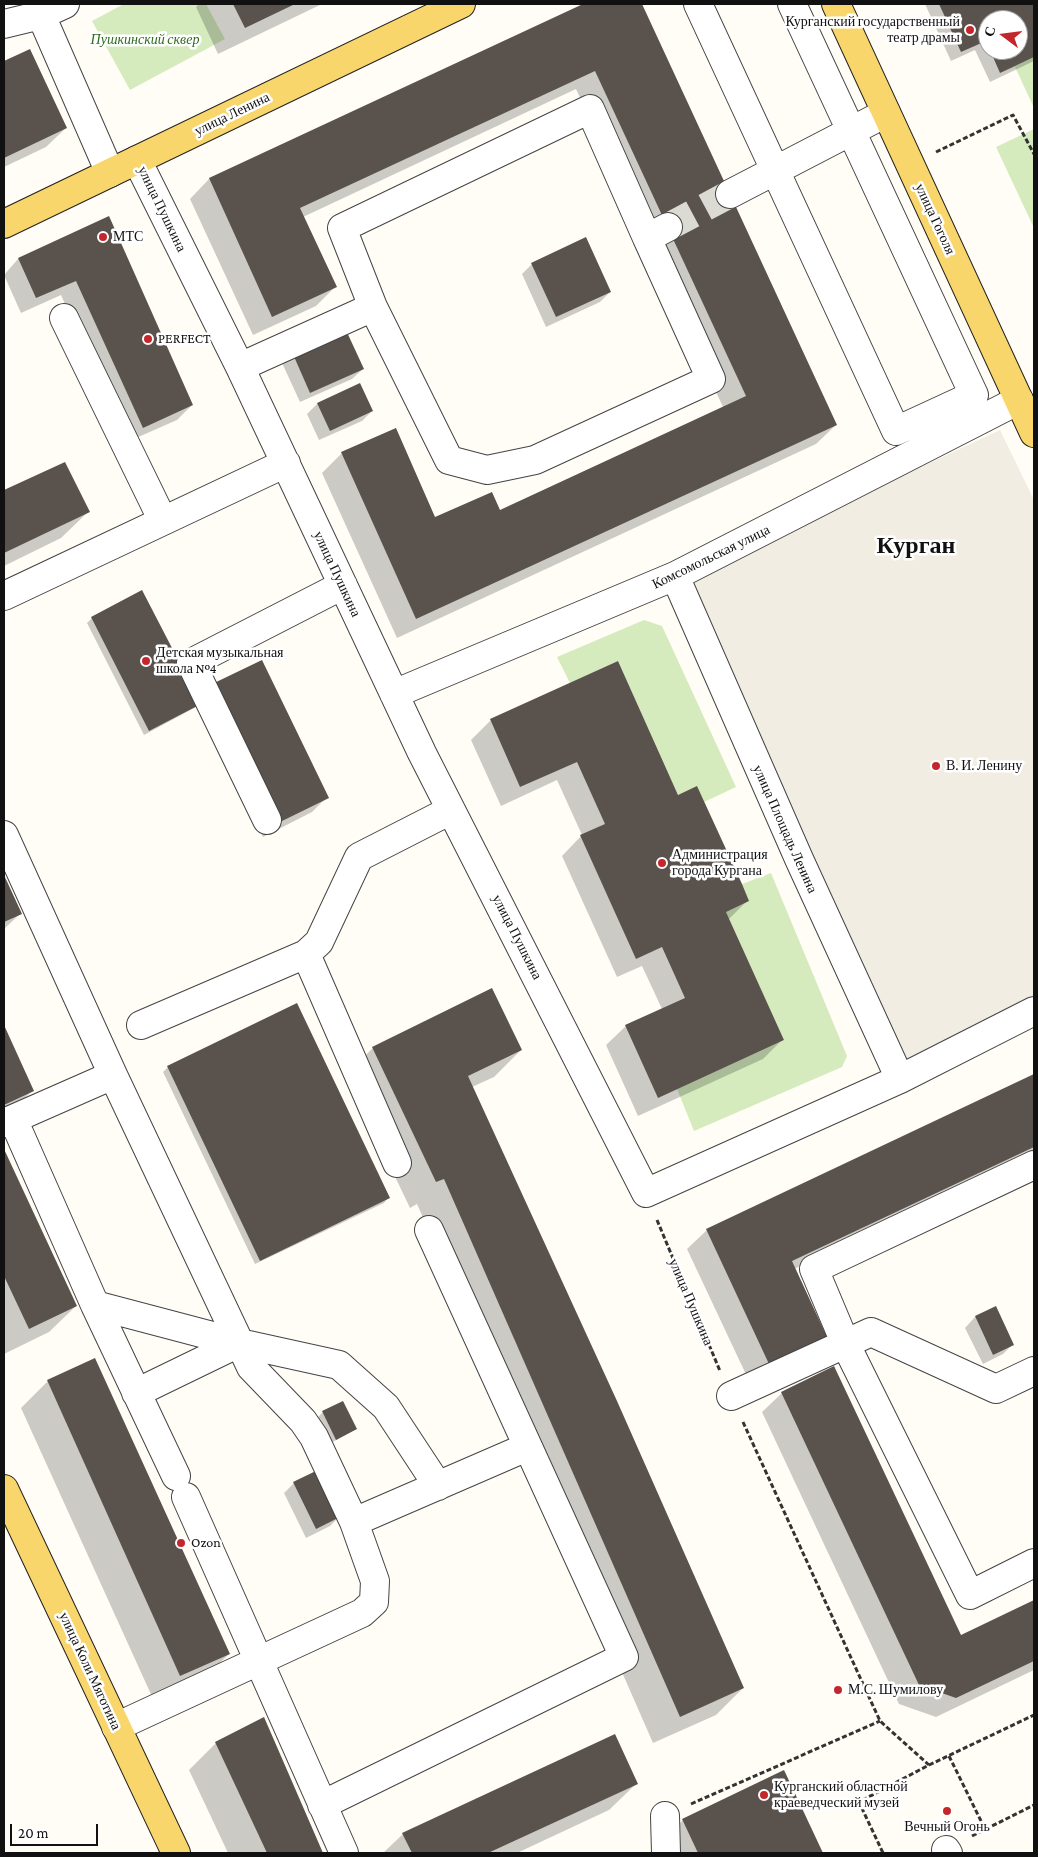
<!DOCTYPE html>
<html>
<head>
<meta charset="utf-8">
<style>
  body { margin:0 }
  #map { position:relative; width:1038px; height:1857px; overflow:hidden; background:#fffdf5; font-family:"Crimson Pro",serif }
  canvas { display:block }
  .frame { position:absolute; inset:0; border:5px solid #111; pointer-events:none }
  .north { position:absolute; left:978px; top:10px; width:50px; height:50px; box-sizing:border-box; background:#fff; border:1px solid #a0a0a0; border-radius:50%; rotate:285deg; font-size:14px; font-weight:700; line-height:20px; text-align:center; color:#111 }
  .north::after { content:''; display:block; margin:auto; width:18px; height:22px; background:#c4262e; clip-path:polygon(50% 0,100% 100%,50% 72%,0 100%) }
  .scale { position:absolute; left:10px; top:1824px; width:88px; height:22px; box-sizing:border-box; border:2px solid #111; border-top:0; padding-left:6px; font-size:15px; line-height:18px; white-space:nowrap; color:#111; -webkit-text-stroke:4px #fff; paint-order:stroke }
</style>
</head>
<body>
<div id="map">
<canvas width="1038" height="1857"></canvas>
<div class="frame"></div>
<div class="north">С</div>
<div class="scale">20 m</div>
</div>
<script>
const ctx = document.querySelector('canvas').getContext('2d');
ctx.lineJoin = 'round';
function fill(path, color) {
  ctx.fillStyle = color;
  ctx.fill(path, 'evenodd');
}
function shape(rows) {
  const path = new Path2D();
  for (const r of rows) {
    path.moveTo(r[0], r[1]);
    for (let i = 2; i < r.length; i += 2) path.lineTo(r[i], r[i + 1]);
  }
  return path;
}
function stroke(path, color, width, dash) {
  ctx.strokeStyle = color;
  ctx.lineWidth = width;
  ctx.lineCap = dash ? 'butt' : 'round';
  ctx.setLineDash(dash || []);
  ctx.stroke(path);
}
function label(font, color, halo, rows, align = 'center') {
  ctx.font = font + ' "Crimson Pro",serif';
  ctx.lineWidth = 5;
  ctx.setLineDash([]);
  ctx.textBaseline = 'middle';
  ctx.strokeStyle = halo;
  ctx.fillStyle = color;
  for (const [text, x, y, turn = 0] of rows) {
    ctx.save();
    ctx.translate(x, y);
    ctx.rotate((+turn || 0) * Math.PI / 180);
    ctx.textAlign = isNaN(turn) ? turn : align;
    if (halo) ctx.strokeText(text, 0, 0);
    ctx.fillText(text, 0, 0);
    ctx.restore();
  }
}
const green = shape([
  [124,4,206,4,225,39,130,90,92,21],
  [1034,57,1034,108,1015,67,1000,73],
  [1034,129,1034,228,996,147],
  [644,620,662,626,736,787,704,802,697,787,678,795,618,661,570,683,557,657],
  [771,873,847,1056,842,1067,694,1131,677,1089,784,1040,726,912,742,884]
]);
const plaza = shape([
  [1000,430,1034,500,1034,1009,907,1072,687,577]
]);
const shadow = shape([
  [199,4,322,4,218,54,196,7],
  [586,4,641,4,836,425,816,444,397,638,322,473,342,453,435,519,499,511,723,407,576,89,303,217,335,287,316,306,253,335,190,199,209,179],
  [925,4,1034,4,1034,61,990,82,975,50,951,61],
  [988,20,1018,20,1018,50,988,50],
  [29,50,66,128,46,147,4,167,4,63],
  [108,218,192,405,177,420,127,442,61,295,21,313,4,275,18,259],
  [532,264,610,292,600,302,546,327,522,274],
  [293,353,363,369,352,379,300,402,282,363],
  [360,385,372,411,362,421,319,440,307,414,317,404],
  [65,464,88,512,61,538,4,566,4,491],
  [142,592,197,699,327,797,312,812,263,837,198,706,144,735,87,623,92,618],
  [491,720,678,796,747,901,728,920,782,1040,763,1059,638,1116,606,1045,626,1026,662,1009,642,966,617,977,562,856,582,835,557,780,501,806,471,740],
  [4,878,21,913,4,929],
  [4,1029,32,1091,4,1118],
  [373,1048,521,1050,494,1077,472,1087,743,1688,716,1715,653,1743,417,1204,410,1208,346,1074],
  [168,1067,388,1198,384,1203,255,1264,163,1072],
  [1034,1076,1034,1156,794,1269,826,1337,750,1383,687,1249,707,1230],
  [4,1152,76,1306,49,1332,4,1354],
  [995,1308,1013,1344,1003,1354,983,1364,965,1328,975,1317],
  [48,1381,229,1654,202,1680,154,1701,21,1408],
  [782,1393,960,1637,1034,1602,1034,1670,936,1717,899,1704,762,1412],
  [323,1412,356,1429,331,1443,318,1417],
  [294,1483,340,1516,330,1526,306,1538,284,1493],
  [263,1719,322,1853,228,1853,189,1770,216,1743],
  [783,1772,822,1853,676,1853,668,1835,683,1820],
  [636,1784,609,1810,517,1853,383,1853,403,1834]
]);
const building = shape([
  [233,4,295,4,245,28],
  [583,4,642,4,837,425,416,619,341,452,396,428,435,517,492,492,500,510,746,396,595,71,300,208,337,287,272,317,209,178],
  [939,4,1034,4,1034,57,1000,73,990,50,1018,50,1018,20,988,20,988,46,986,41,961,52],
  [30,49,67,128,4,158,4,61],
  [109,216,193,405,143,428,76,281,36,298,18,258],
  [586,237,611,292,556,317,531,263],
  [345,328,364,369,310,393,292,352],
  [360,383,373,411,330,431,317,403],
  [65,462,90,512,4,553,4,490],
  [142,590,201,704,149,731,91,617],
  [262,660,329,798,278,823,210,685],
  [618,661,678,795,697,786,742,884,749,901,726,912,784,1040,658,1098,625,1025,685,998,662,947,636,959,580,835,605,824,577,762,520,787,490,719],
  [4,875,22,914,4,922],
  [492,988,522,1050,468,1076,617,1401,744,1688,680,1717,444,1179,436,1182,372,1047],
  [297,1003,390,1198,260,1261,167,1066],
  [4,1025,34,1091,4,1105],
  [1034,1074,1034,1147,792,1261,827,1337,769,1364,706,1229],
  [4,1149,77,1306,29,1329,4,1276],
  [996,1306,1014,1345,993,1355,975,1316],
  [95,1358,230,1654,180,1676,47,1380],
  [834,1366,961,1635,1034,1600,1034,1661,956,1698,919,1685,781,1392],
  [343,1401,357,1429,336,1440,322,1411],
  [320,1469,342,1516,316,1529,293,1482],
  [264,1717,323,1853,267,1853,215,1742],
  [615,1734,638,1784,488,1853,412,1853,402,1833],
  [784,1770,823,1853,698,1853,682,1819]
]);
const minorTunnel = shape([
  [668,227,730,194]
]);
const path = shape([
  [936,152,1013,115,1034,154],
  [657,1220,720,1371],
  [743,1422,880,1721,929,1765,859,1802,883,1853],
  [949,1756,985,1829],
  [929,1765,1034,1715],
  [691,1804,880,1721],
  [972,1836,1034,1805]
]);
const minor = shape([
  [698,4,896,431,974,395,792,4],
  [41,15,65,4],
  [4,24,41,15,110,173],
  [137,160,240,367,422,753,646,1193,900,1079,1034,1011],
  [730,194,886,113],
  [373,307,449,460,487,470,535,460,711,379,647,238,668,227],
  [64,318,163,521],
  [240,367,373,307,342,228,590,109,647,238],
  [675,576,799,859,900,1079],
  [4,596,286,463],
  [394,694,675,576,1019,400],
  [267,820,191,663,343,585],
  [4,835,113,1075,4,1123],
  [306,954,397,1163],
  [141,1025,306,954,319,942,359,857,451,810],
  [113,1075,251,1367,303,1421,314,1437,354,1522],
  [13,1119,95,1305,176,1476],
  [1034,1165,814,1269,846,1345,970,1595,1034,1563],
  [95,1305,239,1343,339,1365,386,1407,438,1486],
  [136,1393,239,1343],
  [731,1396,871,1332,996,1389,1034,1371],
  [186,1497,344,1853],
  [116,1727,362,1613,374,1602,375,1581,354,1522,527,1447],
  [322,1805,624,1657,429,1230],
  [665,1816,666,1853],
  [946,1850,948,1853]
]);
const major = shape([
  [836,4,1034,433],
  [4,224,461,4],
  [4,1489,176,1853]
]);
const markers = [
  [970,30,5,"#c4262e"],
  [103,237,5,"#c4262e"],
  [148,339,5,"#c4262e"],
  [146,661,5,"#c4262e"],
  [936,766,5,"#c4262e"],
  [662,863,5,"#c4262e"],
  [181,1543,5,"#c4262e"],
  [838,1690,5,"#c4262e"],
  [764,1795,5,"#c4262e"],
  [947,1811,5,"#c4262e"]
];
const poiNames = [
  ["Курганский государственный",960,22,"right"],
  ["театр драмы",960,38,"right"],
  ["МТС",113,237],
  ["PERFECT",158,339],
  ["Детская музыкальная",156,653],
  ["школа №4",156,669],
  ["В. И. Ленину",946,766],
  ["Администрация",672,855],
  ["города Кургана",672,871],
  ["Ozon",191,1543],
  ["М.С. Шумилову",848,1690],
  ["Курганский областной",774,1787],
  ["краеведческий музей",774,1803],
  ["Вечный Огонь",947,1827,"center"]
];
const parkNames = [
  ["Пушкинский сквер",145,40]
];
const streetNames = [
  ["улица Ленина",232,114,-26],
  ["улица Пушкина",162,209,64],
  ["улица Гоголя",935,219,65],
  ["Комсомольская улица",711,557,-26],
  ["улица Пушкина",337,574,65],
  ["улица Площадь Ленина",785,829,66],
  ["улица Пушкина",517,937,63],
  ["улица Пушкина",691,1302,67],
  ["улица Коли Мяготина",90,1671,65]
];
const townNames = [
  ["Курган",916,546]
];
fill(green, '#d5ebbd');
fill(plaza, '#f1ede2');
fill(shadow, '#0003');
fill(building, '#5a524d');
stroke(minorTunnel, '#dbdad3', 28, [28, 14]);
stroke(minor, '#444', 30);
stroke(major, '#222', 30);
stroke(path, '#333', 3, [5, 2.5]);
stroke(minor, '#fff', 28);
stroke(major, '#f9d66b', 28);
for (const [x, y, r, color] of markers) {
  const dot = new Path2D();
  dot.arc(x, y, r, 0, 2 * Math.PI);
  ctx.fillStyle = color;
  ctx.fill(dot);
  stroke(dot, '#fff', 2);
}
label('14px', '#111', '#fff', poiNames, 'left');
label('italic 14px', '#2f6b1f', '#fff', parkNames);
label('14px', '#111', '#fff', streetNames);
label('bold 24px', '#111', '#fff', townNames);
</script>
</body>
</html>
